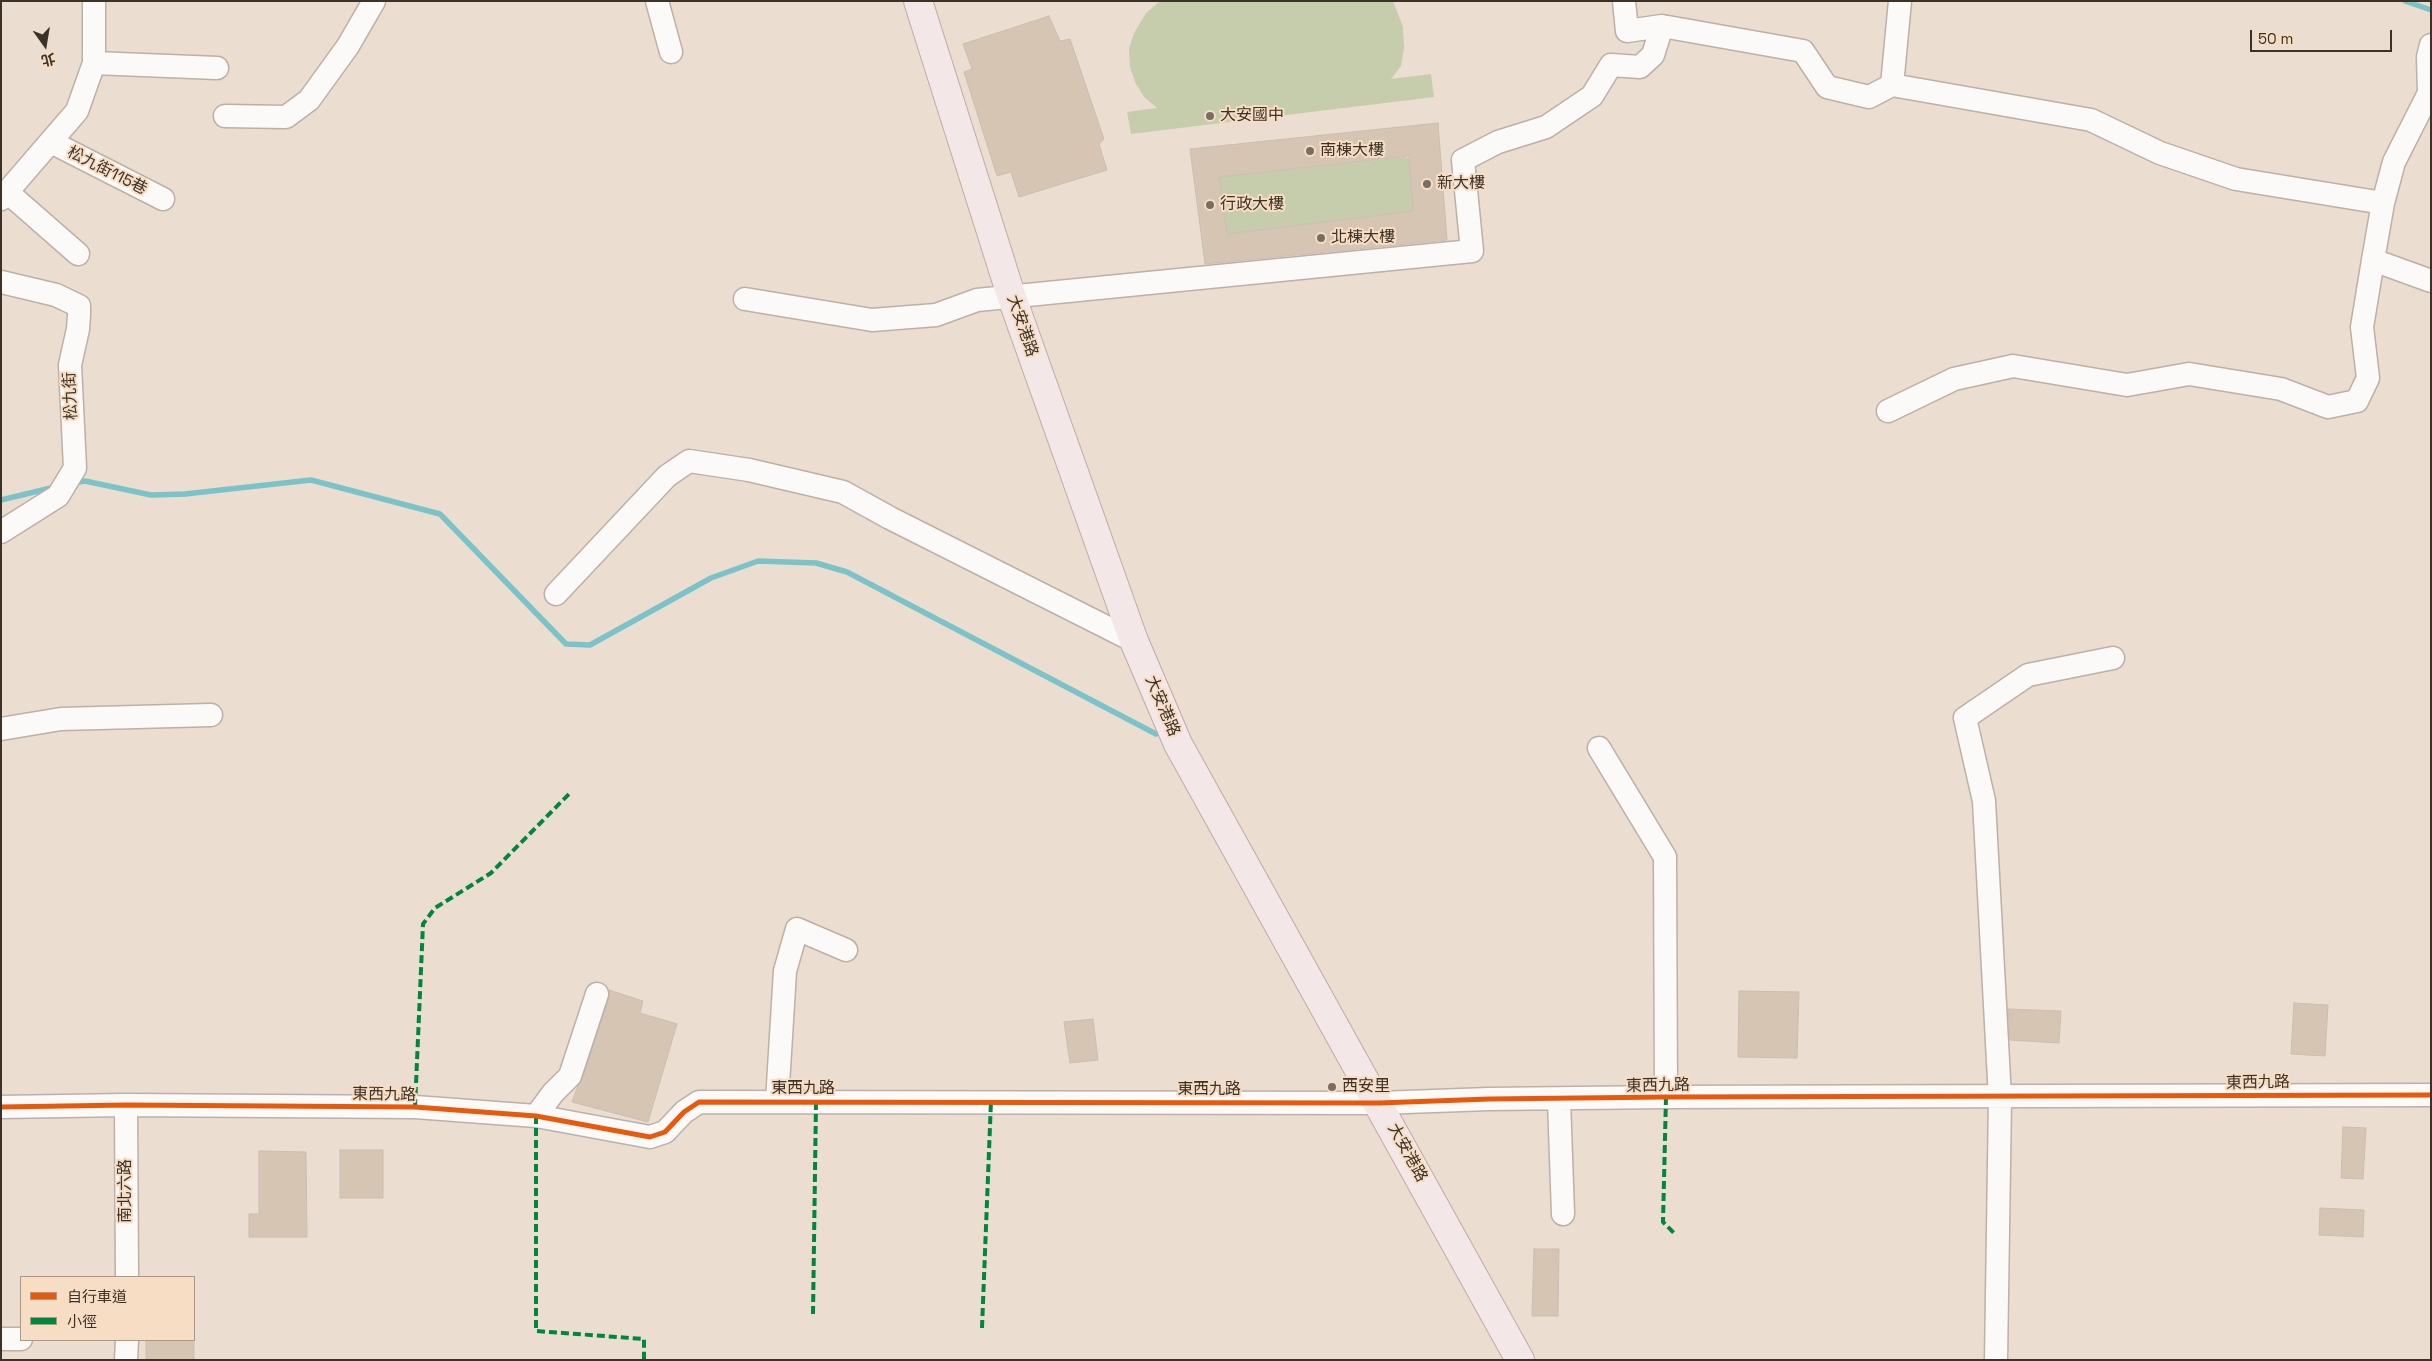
<!DOCTYPE html>
<html>
<head>
<meta charset="utf-8">
<style>
  body { margin:0 }
  #map { position:relative; width:2432px; height:1361px; overflow:hidden; background:#ebddcf; font-family:"Space Grotesk","Noto Sans TC",sans-serif }
  canvas { display:block }
  .frame { position:absolute; inset:0; border:2px solid #3c3228; pointer-events:none }
  .legend { position:absolute; left:20px; top:1276px; width:175px; height:65px; box-sizing:border-box; background:#f7ddc3; border:1px solid #ac9985; margin:0; padding:6px 9px; list-style:none; font-size:15px; color:#3c3228 }
  .legend li { display:flex; align-items:center; gap:10px; height:25px }
  .legend b { width:25px; border:1px solid #ac9985 }
  .north { position:absolute; left:20px; top:20px; width:50px; height:50px; -webkit-text-stroke:4px #f7ddc3; paint-order:stroke; rotate:167deg; font-size:14px; font-weight:700; line-height:20px; text-align:center; color:#3c3228 }
  .north::after { content:''; display:block; margin:auto; width:18px; height:22px; background:#3c3228; clip-path:polygon(50% 0,100% 100%,50% 72%,0 100%) }
  .scale { position:absolute; left:2250px; top:30px; width:142px; height:22px; box-sizing:border-box; border:2px solid #3c3228; border-top:0; padding-left:6px; font-size:15px; line-height:18px; white-space:nowrap; color:#3c3228; -webkit-text-stroke:4px #f7ddc3; paint-order:stroke }
</style>
</head>
<body>
<div id="map">
<canvas width="2432" height="1361"></canvas>
<div class="frame"></div>
<ul class="legend">
<li><b style="height:6px;background:#e8590c"></b>自行車道</li>
<li><b style="height:6px;background:#00873e"></b>小徑</li>
</ul>
<div class="north">北</div>
<div class="scale">50 m</div>
</div>
<script>
const ctx = document.querySelector('canvas').getContext('2d');
ctx.lineJoin = 'round';
function fill(path, color) {
  ctx.fillStyle = color;
  ctx.fill(path, 'evenodd');
}
function shape(rows) {
  const path = new Path2D();
  for (const r of rows) {
    path.moveTo(r[0], r[1]);
    for (let i = 2; i < r.length; i += 2) path.lineTo(r[i], r[i + 1]);
  }
  return path;
}
function stroke(path, color, width, dash) {
  ctx.strokeStyle = color;
  ctx.lineWidth = width;
  ctx.lineCap = dash ? 'butt' : 'round';
  ctx.setLineDash(dash || []);
  ctx.stroke(path);
}
function label(font, color, halo, rows, align = 'center') {
  ctx.font = font + ' "Space Grotesk","Noto Sans TC",sans-serif';
  ctx.lineWidth = 4;
  ctx.setLineDash([]);
  ctx.textBaseline = 'middle';
  ctx.strokeStyle = halo;
  ctx.fillStyle = color;
  for (const [text, x, y, turn = 0] of rows) {
    ctx.save();
    ctx.translate(x, y);
    ctx.rotate((+turn || 0) * Math.PI / 180);
    ctx.textAlign = isNaN(turn) ? turn : align;
    if (halo) ctx.strokeText(text, 0, 0);
    ctx.fillText(text, 0, 0);
    ctx.restore();
  }
}
const green = shape([
  [1160,1,1393,1,1403,27,1404,48,1401,66,1391,79,1431,74,1434,97,1131,134,1127,112,1157,108,1144,97,1135,82,1130,67,1129,49,1134,33,1146,13],
  [1404,157,1409,158,1413,211,1227,234,1219,177]
]);
const stream = shape([
  [2405,1,2431,10],
  [74,483,85,481,151,495,185,494,311,480,440,514,566,644,590,645,711,578,758,561,816,563,847,572,1156,734],
  [1,500,55,487]
]);
const building = shape([
  [1049,16,1060,41,1070,39,1104,139,1099,144,1107,170,1019,197,1011,172,997,176,964,72,972,69,963,44,1049,16],
  [1438,123,1447,240,1205,264,1190,149,1438,123],
  [1409,156,1413,211,1227,234,1219,177,1409,156],
  [609,990,643,1001,640,1013,677,1024,648,1122,572,1102,577,1088,582,1080,609,998,609,990],
  [1739,991,1799,992,1797,1058,1738,1057,1739,991],
  [2294,1003,2328,1005,2325,1056,2291,1054,2294,1003],
  [2008,1009,2061,1011,2059,1043,2010,1040,2008,1009],
  [1093,1019,1098,1060,1070,1063,1064,1022,1093,1019],
  [2343,1127,2366,1128,2363,1179,2341,1178,2343,1127],
  [340,1150,383,1150,383,1198,340,1198,340,1150],
  [259,1151,306,1152,307,1237,249,1237,249,1214,259,1214,259,1151],
  [2320,1208,2364,1210,2363,1237,2319,1235,2320,1208],
  [1534,1249,1559,1249,1558,1316,1532,1316,1534,1249],
  [146,1340,194,1340,194,1360,146,1360,146,1340]
]);
const minor = shape([
  [657,1,671,52],
  [1624,1,1627,31,1662,26],
  [94,63,217,68],
  [1892,85,1900,1],
  [225,116,286,117,309,100,348,46,374,1],
  [51,142,163,199],
  [6,191,78,254],
  [1,199,77,111,94,63,94,1],
  [2383,203,2394,162,2429,93,2428,57,2431,45],
  [1,282,56,295,79,306,79,315,78,329,70,365,75,468,58,496,1,532],
  [745,299,872,320,936,315,977,300,1472,251,1463,160,1498,142,1546,127,1592,96,1611,65,1640,67,1653,55,1662,26,1803,51,1827,87,1869,97,1892,85,2091,120,2160,153,2236,179,2383,203,2373,260,2431,281],
  [1888,411,1954,379,2013,366,2127,385,2189,374,2281,389,2328,407,2357,401,2368,378,2362,327,2373,260],
  [556,594,667,476,689,461,749,470,843,492,890,518,1134,641],
  [1,729,61,719,211,715],
  [1599,748,1665,857,1666,1097],
  [1559,1100,1563,1214],
  [777,1101,785,971,797,929,846,950],
  [126,1105,127,1277],
  [1,1107,126,1105,415,1107,536,1116,650,1137,665,1132,684,1112,699,1102,1379,1103,1489,1099,1666,1097,2431,1095],
  [536,1116,553,1093,570,1076,597,994],
  [1,1339,21,1339],
  [126,1360,127,1340],
  [1996,1360,2000,1098,1984,801,1965,718,2028,675,2113,658]
]);
const major = shape([
  [918,1,1012,298,1134,641,1178,744,1520,1360]
]);
const quiet = shape([
  [1666,1097,1663,1222,1674,1233],
  [415,1107,423,924,435,908,491,873,570,793],
  [536,1116,536,1331,644,1339,644,1360],
  [813,1314,816,1101],
  [982,1328,991,1101]
]);
const cycleway = shape([
  [1,1107,126,1105,415,1107,536,1116,650,1137,665,1132,684,1112,699,1102,1379,1103,1489,1099,1666,1097,2431,1095]
]);
const markers = [
  [1210,116,5,"#796e62"],
  [1310,151,5,"#796e62"],
  [1427,184,5,"#796e62"],
  [1210,205,5,"#796e62"],
  [1321,238,5,"#796e62"],
  [1332,1087,5,"#796e62"]
];
const poiNames = [
  ["大安國中",1220,116],
  ["南棟大樓",1320,151],
  ["新大樓",1437,184],
  ["行政大樓",1220,205],
  ["北棟大樓",1331,238],
  ["西安里",1342,1087]
];
const streetNames = [
  ["松九街115巷",107,171,27],
  ["大安港路",1022,326,71],
  ["松九街",71,396,-93],
  ["大安港路",1162,706,67],
  ["東西九路",2258,1083,-1],
  ["東西九路",1658,1086,-1],
  ["東西九路",803,1089],
  ["東西九路",1209,1090],
  ["東西九路",384,1095,1],
  ["大安港路",1407,1153,61],
  ["南北六路",126,1191,-90]
];
fill(green, '#c6cdad');
stroke(stream, '#7bc3c9', 5.5);
fill(building, '#d7c5b4');
stroke(building, '#c9beb3', 1);
stroke(minor, '#bcb1a6', 25);
stroke(major, '#c0aaa5', 30);
stroke(minor, '#fcfaf8', 22);
stroke(major, '#f3e8e7', 28);
stroke(quiet, '#00873e', 4, [8, 4]);
stroke(cycleway, '#e8590c', 5);
for (const [x, y, r, color] of markers) {
  const dot = new Path2D();
  dot.arc(x, y, r, 0, 2 * Math.PI);
  ctx.fillStyle = color;
  ctx.fill(dot);
  stroke(dot, '#f7ddc3', 2);
}
label('16px', '#3c3228', '#f7ddc3', poiNames, 'left');
label('16px', '#3c3228', '#f7ddc3', streetNames);
</script>
</body>
</html>
